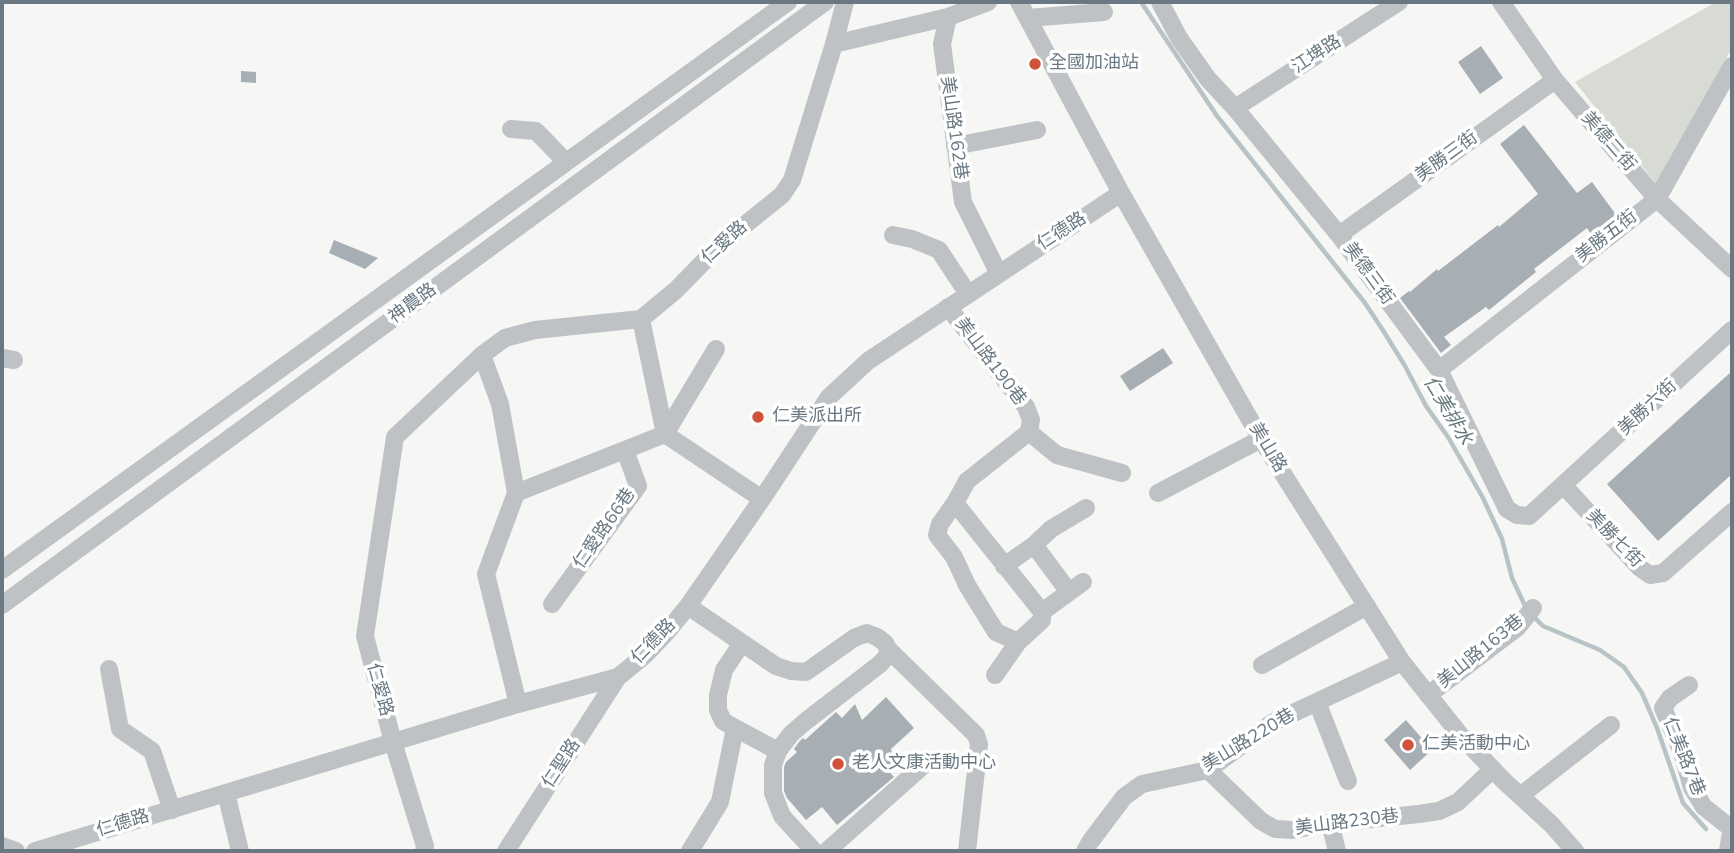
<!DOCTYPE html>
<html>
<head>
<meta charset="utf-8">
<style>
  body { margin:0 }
  #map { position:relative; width:1734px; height:853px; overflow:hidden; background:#f6f6f4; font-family:"Nunito Sans",sans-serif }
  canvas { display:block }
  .frame { position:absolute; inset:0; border:4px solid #697882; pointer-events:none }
</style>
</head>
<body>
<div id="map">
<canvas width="1734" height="853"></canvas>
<div class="frame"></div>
</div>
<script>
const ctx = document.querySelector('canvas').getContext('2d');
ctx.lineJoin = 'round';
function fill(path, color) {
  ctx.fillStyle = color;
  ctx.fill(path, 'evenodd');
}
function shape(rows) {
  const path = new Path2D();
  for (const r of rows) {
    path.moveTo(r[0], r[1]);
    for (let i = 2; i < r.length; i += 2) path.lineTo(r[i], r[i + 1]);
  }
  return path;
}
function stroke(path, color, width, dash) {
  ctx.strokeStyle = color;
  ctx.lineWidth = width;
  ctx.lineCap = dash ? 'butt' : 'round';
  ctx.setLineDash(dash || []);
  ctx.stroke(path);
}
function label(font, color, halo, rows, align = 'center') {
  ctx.font = font + ' "Nunito Sans","Noto Sans TC",sans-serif';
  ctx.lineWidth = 7;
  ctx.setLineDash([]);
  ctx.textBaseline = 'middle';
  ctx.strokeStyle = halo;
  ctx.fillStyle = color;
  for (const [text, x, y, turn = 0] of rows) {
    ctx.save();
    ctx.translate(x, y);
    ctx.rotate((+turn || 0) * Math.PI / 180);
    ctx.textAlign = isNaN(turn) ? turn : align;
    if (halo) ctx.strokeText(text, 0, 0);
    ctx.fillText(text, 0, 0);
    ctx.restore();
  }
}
const green = shape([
  [1716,2,1732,2,1732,48,1657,185,1575,82]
]);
const stream = shape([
  [1141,2,1217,116,1365,303,1384,332,1405,366,1426,406,1448,437,1483,498,1502,539,1512,578,1526,608],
  [1532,615,1543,626,1600,650,1624,667,1642,693,1657,728,1683,803,1706,829]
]);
const building = shape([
  [1481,46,1503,78,1480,94,1458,62],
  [241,71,256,72,256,83,241,82],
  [1524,125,1577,193,1592,182,1617,216,1592,236,1587,228,1534,269,1536,272,1489,310,1486,307,1444,337,1451,345,1441,353,1400,298,1409,291,1410,292,1437,269,1438,271,1498,225,1499,227,1538,194,1500,144],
  [334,240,378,258,365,269,329,253],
  [1163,348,1173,363,1130,391,1120,376],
  [1732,371,1732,474,1658,541,1607,484],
  [886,697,914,728,891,749,894,760,888,770,894,777,837,825,822,807,806,820,787,798,784,791,784,767,786,762,797,752,794,749,799,742,803,738,805,740,836,712,842,718,855,704,862,720],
  [1406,720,1432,750,1410,770,1384,740]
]);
const minor = shape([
  [988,2,948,17,942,44,963,202,999,274],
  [1019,2,1121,193,1261,439,1402,662,1462,737,1504,781,1551,824,1575,851],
  [1160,2,1179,38,1208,79,1235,108,1339,235,1439,370,1507,509,1517,515,1529,516,1732,330],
  [1501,2,1555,80,1657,199,1732,269],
  [1028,18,1104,12],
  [834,44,948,17],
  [1235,108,1399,2],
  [511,129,536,131,566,162],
  [955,146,1037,130],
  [893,235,912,239,939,250,968,294],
  [1339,235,1555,80],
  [948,307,1026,407,1031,420,1029,432,967,481,955,503,940,524,937,535,954,557,967,585,996,632,1018,642],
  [641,319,665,434,762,499],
  [482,355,500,404,516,493],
  [2,358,14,360],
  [1439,370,1657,199,1732,66],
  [1029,432,1057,455,1122,473],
  [1564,486,1640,568,1650,575,1663,573,1732,512],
  [1158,493,1261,439],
  [955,503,1042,612,1042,620,1018,642,995,675],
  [1034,545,1069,592],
  [1004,566,1034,545,1051,529,1086,508],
  [2,570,788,2],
  [552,604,638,486,625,450],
  [2,605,825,2],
  [688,606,776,666,791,671,806,672,854,638,867,633,877,637,885,643,888,649,887,656,880,664,806,721,791,734,778,751,773,765,773,793,782,816,814,851],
  [1042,612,1083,582],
  [742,643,724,670,718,695,718,710,723,721,735,728,778,751],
  [888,649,976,735,979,744,967,851],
  [1262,665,1367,606],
  [109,669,120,729,152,751,172,810],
  [1689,685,1670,698,1663,708,1682,752,1692,788,1704,807,1732,829],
  [1428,695,1518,627,1533,608],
  [1317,702,1348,781],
  [518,704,486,574,516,493,665,434,716,349],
  [1208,770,1261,821,1275,829,1293,830,1330,823,1419,814,1439,811,1458,802,1493,769],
  [226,793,240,851],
  [1520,796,1611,725],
  [1330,823,1337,851],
  [2,846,16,851],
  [35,851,518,704,618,677,644,656,666,633,688,606,762,499,829,397,868,361,1121,193],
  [424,851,425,846,393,742,365,636,395,437,482,355,505,338,535,330,641,319,676,290,721,244,782,195,792,180,834,44,845,2],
  [506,851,618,677],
  [690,851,720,802,735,728],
  [827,851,926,763],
  [1085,851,1090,842,1124,797,1142,784,1208,770,1272,723,1402,662],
  [1728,851,1732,826]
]);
const markers = [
  [1035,64,7,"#d0523a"],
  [758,417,7,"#d0523a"],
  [1408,745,7,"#d0523a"],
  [838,764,7,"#d0523a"]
];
const streetNames = [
  ["江埤路",1317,55,-33],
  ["美山路162巷",953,128,82],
  ["美德二街",1608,142,49],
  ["美勝三街",1447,157,-36],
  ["仁德路",1062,232,-33],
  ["美勝五街",1607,237,-38],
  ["仁愛路",725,243,-42],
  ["美德三街",1368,274,54],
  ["神農路",413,304,-36],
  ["美山路190巷",990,362,53],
  ["美勝六街",1648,408,-43],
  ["美山路",1267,448,59],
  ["仁愛路66巷",605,529,-55],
  ["美勝七街",1614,539,46],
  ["仁德路",654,642,-46],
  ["美山路163巷",1481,652,-39],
  ["仁愛路",379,690,75],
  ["美山路220巷",1249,741,-31],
  ["仁美路7巷",1683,757,68],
  ["仁聖路",562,764,-57],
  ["美山路230巷",1347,823,-7],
  ["仁德路",123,824,-17]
];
const poiNames = [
  ["全國加油站",1049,64],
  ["仁美派出所",772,417],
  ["仁美活動中心",1422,745],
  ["老人文康活動中心",852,764]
];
const waterNames = [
  ["仁美排水",1447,411,59]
];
fill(green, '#d7dbd3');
stroke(stream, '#b8c3c7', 4.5);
fill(building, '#a8afb4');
stroke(minor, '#bec2c5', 18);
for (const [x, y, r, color] of markers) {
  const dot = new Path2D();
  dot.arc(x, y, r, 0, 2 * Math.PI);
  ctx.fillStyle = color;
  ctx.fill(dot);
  stroke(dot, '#fff', 2.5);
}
label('18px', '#697882', '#fff', streetNames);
label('18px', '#697882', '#fff', poiNames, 'left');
label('italic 19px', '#64797e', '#fff', waterNames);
</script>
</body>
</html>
